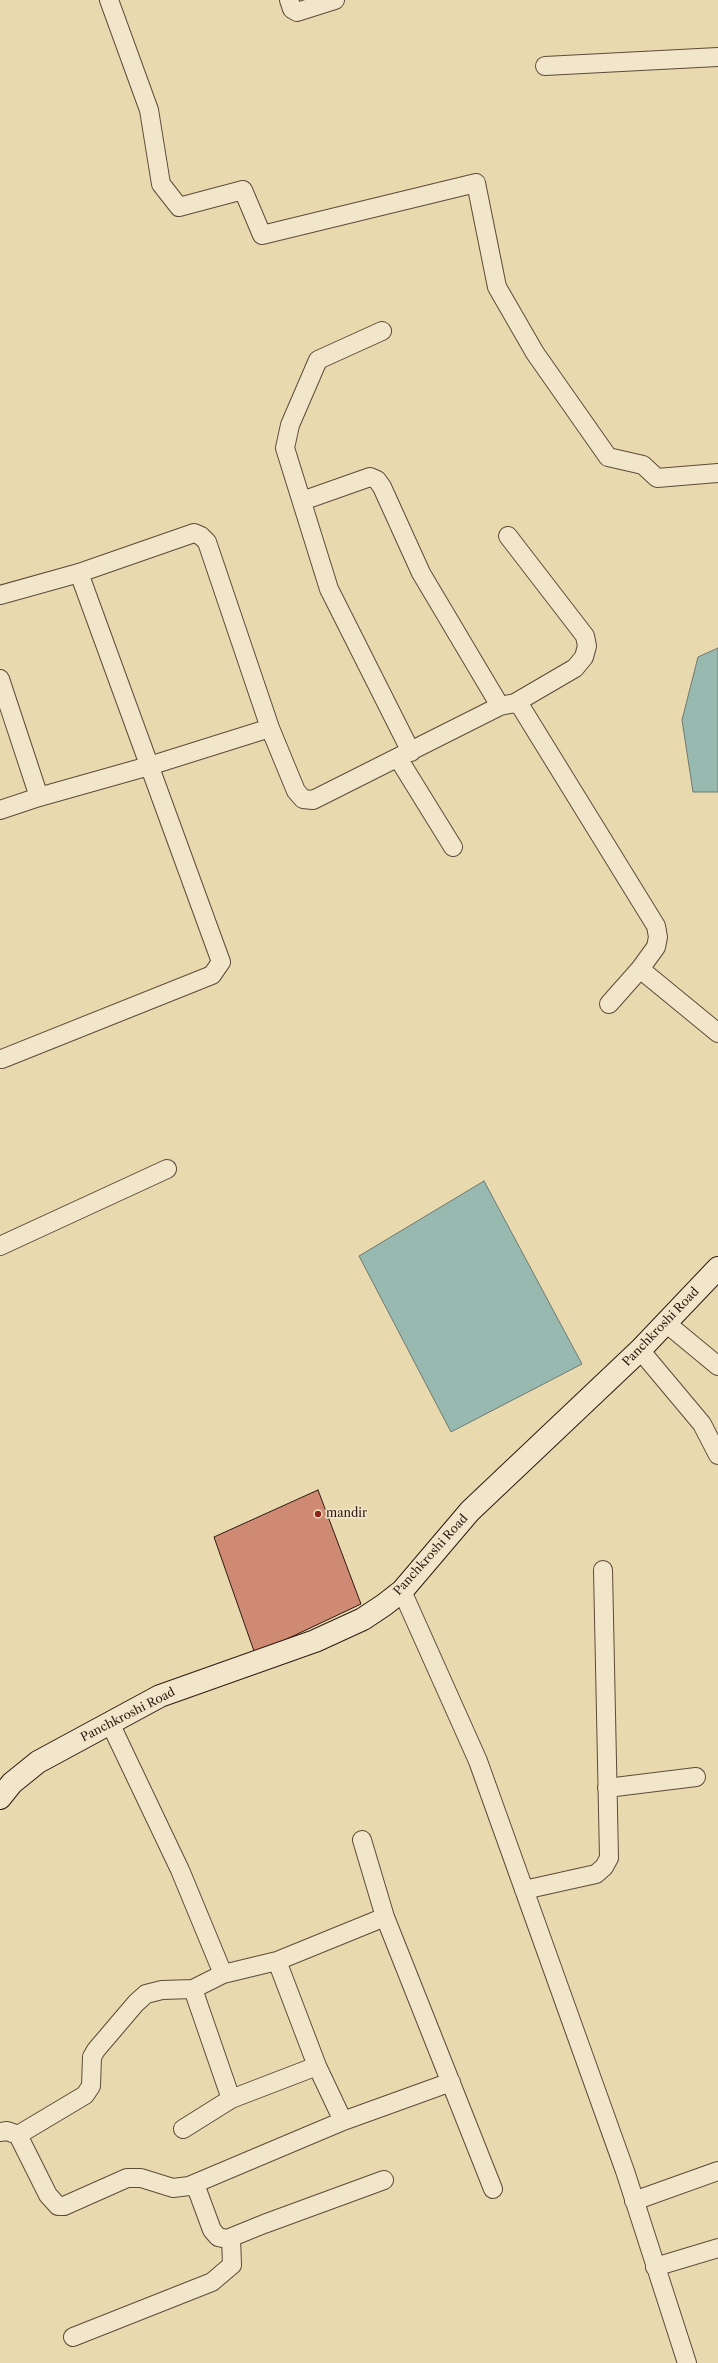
<!DOCTYPE html>
<html>
<head>
<meta charset="utf-8">
<style>
  body { margin:0 }
  canvas { display:block; background:#e9d9ae }
</style>
</head>
<body>
<canvas width="718" height="2363"></canvas>
<script>
const ctx = document.querySelector('canvas').getContext('2d');
ctx.lineJoin = 'round';
function fill(path, color) {
  ctx.fillStyle = color;
  ctx.fill(path, 'evenodd');
}
function shape(rows) {
  const path = new Path2D();
  for (const r of rows) {
    path.moveTo(r[0], r[1]);
    for (let i = 2; i < r.length; i += 2) path.lineTo(r[i], r[i + 1]);
  }
  return path;
}
function stroke(path, color, width, dash) {
  ctx.strokeStyle = color;
  ctx.lineWidth = width;
  ctx.lineCap = dash ? 'butt' : 'round';
  ctx.setLineDash(dash || []);
  ctx.stroke(path);
}
function label(font, color, halo, rows, align = 'center') {
  ctx.font = font + ' "Libre Caslon Text",serif';
  ctx.lineWidth = 3;
  ctx.setLineDash([]);
  ctx.textBaseline = 'middle';
  ctx.strokeStyle = halo;
  ctx.fillStyle = color;
  for (const [text, x, y, turn = 0] of rows) {
    ctx.save();
    ctx.translate(x, y);
    ctx.rotate((+turn || 0) * Math.PI / 180);
    ctx.textAlign = isNaN(turn) ? turn : align;
    if (halo) ctx.strokeText(text, 0, 0);
    ctx.fillText(text, 0, 0);
    ctx.restore();
  }
}
const water = shape([
  [718,648,718,792,693,792,682,720,698,657,718,648],
  [484,1181,582,1364,451,1432,359,1256,484,1181]
]);
const building = shape([
  [318,1490,361,1604,255,1654,214,1537,318,1490]
]);
const street = shape([
  [109,0,149,110,161,184,179,207,243,190,262,235,476,183,497,287,535,353,608,457,643,465,657,478,718,473],
  [289,0,292,9,297,12,335,0],
  [545,66,718,57],
  [382,331,318,360,290,425,285,448,329,589,411,752],
  [302,501,370,477,377,480,382,487,421,573,500,706],
  [508,536,585,636,587,646,584,657,575,668,515,703],
  [0,595,79,573,194,533,201,536,207,542,270,728],
  [0,679,39,797,149,766,270,728,296,791,303,799,313,800,500,706,515,703,521,707,656,926,658,937,656,947,640,969,718,1033],
  [398,758,453,847],
  [0,810,39,797],
  [609,1004,640,969],
  [2,1059,212,975,221,962,79,573],
  [0,1246,167,1169],
  [666,1323,718,1366],
  [640,1350,702,1424,718,1455],
  [402,1591,478,1761,625,2171,687,2363],
  [110,1723,180,1870,223,1974],
  [607,1788,696,1777],
  [362,1840,385,1917,493,2189],
  [524,1890,596,1874,604,1867,609,1858,603,1570],
  [277,1961,317,2066,343,2121],
  [193,1989,231,2099],
  [183,2129,231,2099,317,2066],
  [0,2132,7,2131,18,2135,48,2195,58,2206,64,2206,127,2178,141,2178,173,2188,189,2186,343,2121,451,2082],
  [18,2135,85,2095,91,2086,92,2057,96,2050,136,2003,146,1994,162,1990,193,1989,223,1974,277,1961,385,1917],
  [195,2184,212,2230,218,2237,227,2239,264,2224,384,2180],
  [634,2201,718,2171],
  [655,2267,718,2248],
  [73,2337,212,2282,232,2265,231,2238]
]);
const secondary = shape([
  [0,1798,12,1783,38,1762,160,1696,315,1641,363,1619,384,1605,402,1591,470,1511,640,1350,718,1268]
]);
const markers = [
  [318,1514,4,"#8f2418"]
];
const streetNames = [
  ["Panchkroshi Road",661,1327,-46],
  ["Panchkroshi Road",431,1555,-48],
  ["Panchkroshi Road",128,1715,-27]
];
const poiNames = [
  ["mandir",326,1514]
];
fill(water, '#98b9b0');
stroke(water, '#6e7971', 1);
fill(building, '#cf8a73');
stroke(building, '#2f1a12', 1);
stroke(street, '#5e4a39', 20);
stroke(secondary, '#2f1a12', 24);
stroke(street, '#f1e6ca', 18);
stroke(secondary, '#f1e6ca', 22);
for (const [x, y, r, color] of markers) {
  const dot = new Path2D();
  dot.arc(x, y, r, 0, 2 * Math.PI);
  ctx.fillStyle = color;
  ctx.fill(dot);
  stroke(dot, '#f1e6ca', 1.5);
}
label('12px', '#2f1a12', '#f1e6ca', streetNames);
label('12px', '#2f1a12', '#f1e6ca', poiNames, 'left');
</script>
</body>
</html>
